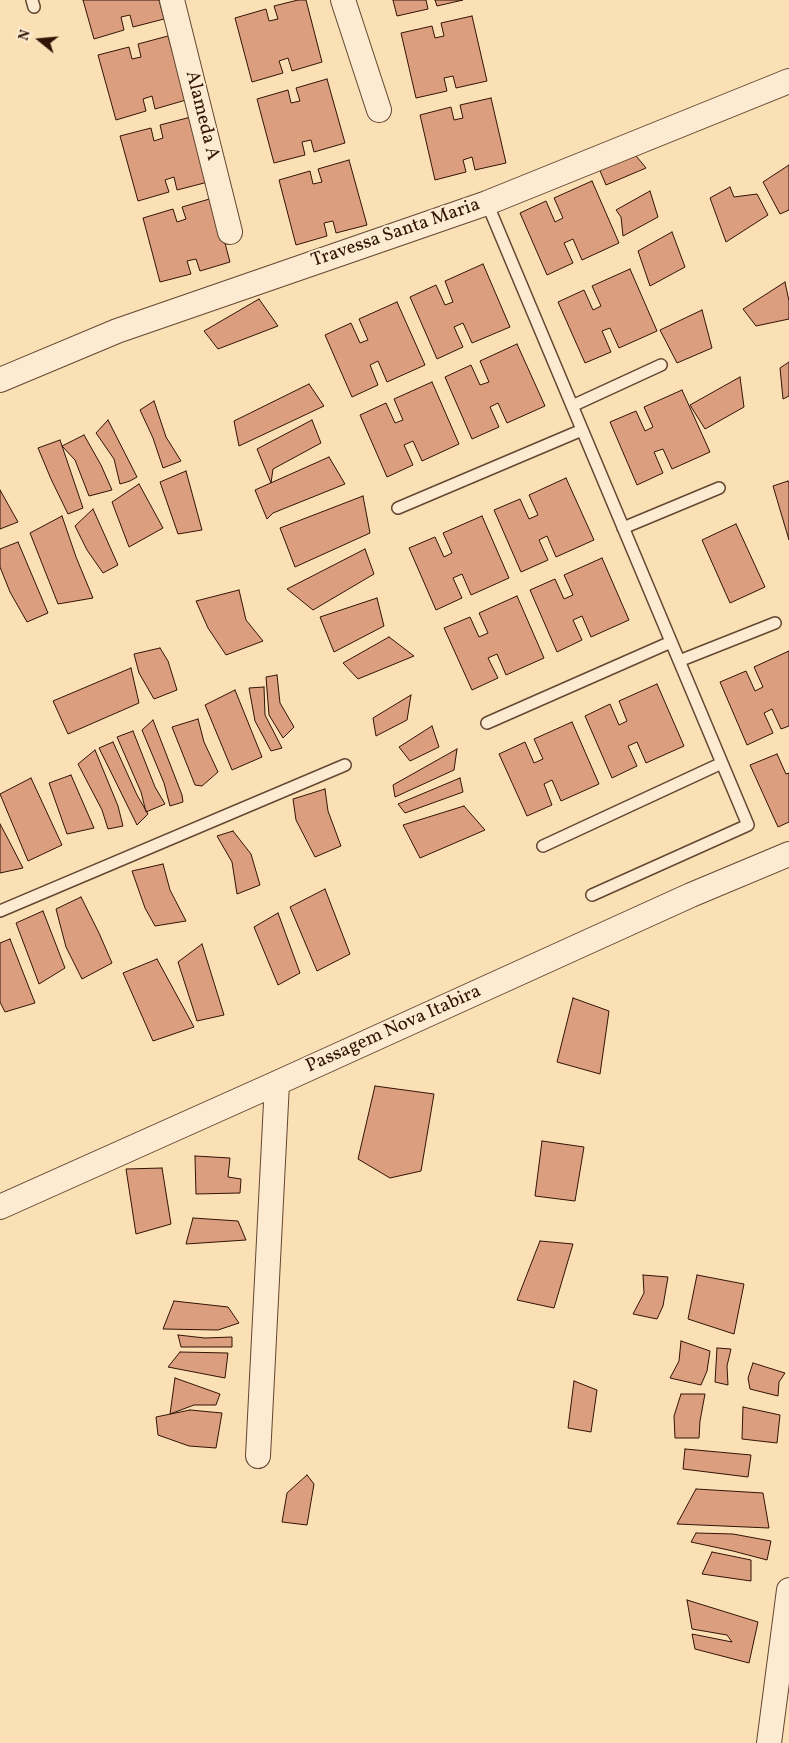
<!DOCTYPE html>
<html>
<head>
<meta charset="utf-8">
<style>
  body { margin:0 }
  #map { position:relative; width:789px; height:1743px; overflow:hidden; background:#fbe0b6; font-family:Vollkorn,serif }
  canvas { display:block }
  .north { position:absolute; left:15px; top:15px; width:50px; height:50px; -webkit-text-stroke:4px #fcebd0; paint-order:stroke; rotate:287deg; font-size:14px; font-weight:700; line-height:20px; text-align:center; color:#321305 }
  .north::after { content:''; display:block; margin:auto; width:18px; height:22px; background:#321305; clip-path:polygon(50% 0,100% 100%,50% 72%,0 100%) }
</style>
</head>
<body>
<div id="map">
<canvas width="789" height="1743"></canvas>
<div class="north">N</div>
</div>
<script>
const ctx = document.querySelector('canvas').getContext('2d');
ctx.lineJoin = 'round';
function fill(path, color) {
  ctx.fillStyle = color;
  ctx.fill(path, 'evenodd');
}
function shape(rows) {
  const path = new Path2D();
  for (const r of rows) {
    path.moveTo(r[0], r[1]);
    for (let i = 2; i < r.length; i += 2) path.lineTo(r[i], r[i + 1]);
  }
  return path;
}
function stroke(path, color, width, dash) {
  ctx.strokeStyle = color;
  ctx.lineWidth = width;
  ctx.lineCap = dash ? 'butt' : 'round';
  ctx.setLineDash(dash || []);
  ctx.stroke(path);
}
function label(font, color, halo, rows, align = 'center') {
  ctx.font = font + ' Vollkorn,serif';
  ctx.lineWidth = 4.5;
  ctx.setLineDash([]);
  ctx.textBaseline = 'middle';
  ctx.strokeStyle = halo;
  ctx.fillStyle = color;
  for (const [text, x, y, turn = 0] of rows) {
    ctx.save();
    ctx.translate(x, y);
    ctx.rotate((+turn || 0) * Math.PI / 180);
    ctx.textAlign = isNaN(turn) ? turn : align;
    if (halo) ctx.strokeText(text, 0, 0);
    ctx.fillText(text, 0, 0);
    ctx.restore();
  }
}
const building = shape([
  [83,0,159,0,164,19,133,27,130,15,121,17,124,30,94,39,83,0],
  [298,0,306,0,322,62,292,71,288,58,279,61,283,73,252,82,235,18,266,9,269,21,278,19,274,6,298,0],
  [393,0,426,0,428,9,397,16,393,0],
  [435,0,463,0,437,6,435,0],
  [472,16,487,81,456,88,453,76,444,78,447,91,416,98,401,33,432,26,435,38,444,36,441,23,472,16],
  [168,36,186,100,155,109,152,96,143,99,146,111,116,120,98,55,129,47,132,59,141,57,138,44,168,36],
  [327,79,345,143,314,152,311,140,302,142,305,155,274,163,257,99,288,90,291,103,300,101,296,88,327,79],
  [491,98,506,163,475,170,472,157,463,160,466,172,435,180,420,115,451,107,454,120,463,118,460,105,491,98],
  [191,117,208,182,177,190,174,177,165,180,169,192,138,201,120,136,151,128,154,141,163,138,160,125,191,117],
  [632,151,646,168,606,185,598,166,632,151],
  [349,160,367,225,336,233,333,221,324,223,327,236,296,245,279,180,310,171,313,184,322,182,318,169,349,160],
  [789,165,789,210,780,214,763,182,789,165],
  [592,181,619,243,582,260,573,239,564,243,573,263,547,275,520,213,546,201,555,222,563,218,554,198,592,181],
  [730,187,734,197,757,194,768,215,726,242,710,198,730,187],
  [650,191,658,217,623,236,621,217,616,210,650,191],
  [213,198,230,262,200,271,196,259,187,261,191,274,160,282,143,218,173,209,177,222,186,219,182,207,213,198],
  [672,232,685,267,650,286,638,251,672,232],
  [483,264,510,327,472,343,463,323,454,327,463,347,437,359,410,297,436,285,445,305,453,302,445,281,483,264],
  [630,269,657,331,619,348,610,328,602,331,611,352,585,363,558,302,584,290,593,310,601,306,592,286,630,269],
  [785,282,789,301,789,319,756,326,743,309,785,282],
  [259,299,278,326,218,349,204,331,259,299],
  [397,302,425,365,387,382,378,361,370,365,378,385,352,397,325,335,351,323,360,343,368,340,359,319,397,302],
  [702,310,712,348,677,363,660,330,702,310],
  [517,344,545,406,507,423,498,403,490,407,499,427,472,439,445,377,471,365,480,385,489,382,480,361,517,344],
  [789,362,789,396,783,399,780,368,789,362],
  [740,377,744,407,705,429,690,405,740,377],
  [432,382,459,444,422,461,413,441,404,445,413,465,387,477,360,415,386,403,395,423,403,420,394,399,432,382],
  [309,384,324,406,239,446,234,421,309,384],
  [682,390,710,452,672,469,663,449,654,452,663,473,637,485,610,422,636,411,645,431,653,427,644,407,682,390],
  [154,401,166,437,181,461,163,468,153,438,140,410,154,401],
  [108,420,137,477,130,481,120,484,114,459,96,433,108,420],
  [312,420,321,443,273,469,271,483,257,449,312,420],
  [84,435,101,465,112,490,89,496,75,460,62,446,84,435],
  [60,440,83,508,68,514,51,479,38,448,60,440],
  [329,457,345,484,273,513,267,519,255,490,329,457],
  [186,471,202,530,178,534,160,482,186,471],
  [566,478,594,540,556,557,547,536,539,540,548,560,521,572,494,510,520,499,529,519,538,515,529,495,566,478],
  [788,481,789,483,789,540,773,486,788,481],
  [139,484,163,528,129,547,112,502,139,484],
  [0,490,18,522,0,529,0,490],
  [363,496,370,533,295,567,280,528,363,496],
  [93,509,118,565,103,573,87,550,75,526,93,509],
  [62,516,76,557,93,598,58,604,30,533,62,516],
  [482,516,509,578,471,595,462,574,453,578,462,598,436,610,409,548,435,537,444,557,452,553,443,533,482,516],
  [736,524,765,587,730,603,702,540,736,524],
  [18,542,48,613,27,622,10,592,0,567,0,549,18,542],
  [365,549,374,574,313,610,287,589,365,549],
  [602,558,629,620,591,637,582,616,573,620,582,640,557,652,530,590,555,579,564,599,573,595,564,575,602,558],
  [239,590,246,620,263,641,226,655,208,628,196,601,239,590],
  [517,596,544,658,506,675,497,654,488,658,498,678,472,690,444,628,470,617,479,637,488,633,479,613,517,596],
  [377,598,384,626,334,652,320,617,377,598],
  [389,637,414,656,358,679,343,663,389,637],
  [160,648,168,661,177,690,154,699,139,673,134,654,160,648],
  [789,651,789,726,781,729,772,709,764,713,773,733,747,745,720,682,746,671,755,691,763,687,754,667,789,651],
  [131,668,139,703,68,734,53,701,131,668],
  [277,675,280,703,294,727,283,738,269,715,266,677,277,675],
  [657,684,684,746,646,763,637,742,628,746,637,766,612,778,585,716,610,704,619,725,627,721,619,701,657,684],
  [264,687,265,715,282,748,271,751,255,721,249,688,264,687],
  [235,690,262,757,232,770,205,705,235,690],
  [411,695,407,720,376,736,373,718,411,695],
  [198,719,204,742,218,772,202,786,195,785,172,727,198,719],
  [153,720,182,795,183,802,170,806,164,783,142,730,153,720],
  [572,722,599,784,561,801,552,780,544,784,552,805,527,816,499,754,525,742,534,763,543,759,534,739,572,722],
  [432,726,439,747,410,761,399,747,432,726],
  [133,731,155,787,165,804,146,812,141,792,117,737,133,731],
  [113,742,137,795,148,814,137,825,99,748,113,742],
  [457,749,454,770,395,797,393,785,457,749],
  [95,750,118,806,123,826,108,829,102,810,78,764,95,750],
  [777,754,786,774,789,773,789,822,778,827,750,765,777,754],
  [71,775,94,828,67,834,49,783,71,775],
  [31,778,62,845,28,861,0,794,31,778],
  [460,778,463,792,405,813,398,804,460,778],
  [325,789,328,811,341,846,315,857,296,820,293,799,325,789],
  [464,806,485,830,420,858,403,825,464,806],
  [0,824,7,837,23,868,0,873,0,824],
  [233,831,251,854,260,885,237,894,232,862,217,836,233,831],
  [163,864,170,890,186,921,155,926,145,908,132,871,163,864],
  [325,889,350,954,317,971,290,907,325,889],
  [81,897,99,933,112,963,82,979,66,947,56,909,81,897],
  [43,911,65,968,39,984,16,923,43,911],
  [278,913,300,973,278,985,254,927,278,913],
  [10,939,35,1003,5,1012,0,1002,0,943,10,939],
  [202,944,224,1015,197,1021,178,962,202,944],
  [157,959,194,1027,153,1041,123,973,157,959],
  [573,998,609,1011,600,1074,557,1062,573,998],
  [375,1086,434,1094,421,1171,390,1178,358,1159,375,1086],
  [542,1141,584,1147,575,1201,535,1196,542,1141],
  [195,1156,230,1158,228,1177,241,1179,240,1193,196,1194,195,1156],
  [162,1168,171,1224,136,1234,126,1169,162,1168],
  [193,1218,238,1221,246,1240,186,1244,193,1218],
  [540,1241,573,1244,554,1308,517,1300,540,1241],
  [643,1275,668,1277,663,1306,657,1319,633,1314,644,1293,643,1275],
  [697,1275,744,1284,734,1334,688,1319,697,1275],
  [174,1301,228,1307,239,1323,218,1330,163,1329,174,1301],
  [178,1335,205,1338,232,1337,232,1347,181,1347,178,1335],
  [681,1341,710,1351,707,1371,701,1385,670,1378,679,1361,681,1341],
  [717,1348,731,1349,727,1366,728,1385,715,1382,717,1348],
  [180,1352,228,1353,225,1378,168,1367,180,1352],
  [753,1363,785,1373,779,1382,778,1396,750,1389,748,1378,753,1363],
  [175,1378,220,1394,216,1405,194,1405,170,1414,175,1378],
  [574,1381,597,1390,591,1432,568,1428,574,1381],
  [681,1394,705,1394,700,1421,699,1438,675,1438,674,1416,681,1394],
  [743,1407,780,1415,777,1443,742,1439,743,1407],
  [190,1410,222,1413,216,1448,189,1446,158,1435,156,1417,190,1410],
  [685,1449,751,1455,748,1477,683,1469,685,1449],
  [307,1475,314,1484,307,1525,282,1522,287,1493,307,1475],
  [696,1489,763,1493,769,1528,677,1524,696,1489],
  [696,1533,733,1534,771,1541,767,1560,733,1551,691,1542,696,1533],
  [712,1552,751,1560,751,1581,702,1574,712,1552],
  [687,1600,758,1622,749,1663,695,1649,692,1634,732,1642,727,1635,692,1629,687,1600]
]);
const lane = shape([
  [32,0,34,7],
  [487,203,748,825,592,895],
  [572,406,661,365],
  [398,508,582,430],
  [623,528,719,488],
  [679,661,775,623],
  [487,723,671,642],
  [543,846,722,763],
  [0,911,345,765]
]);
const street = shape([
  [172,0,230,232],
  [343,0,379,110],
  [0,380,117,331,487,203,789,81],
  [0,1207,277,1083,691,895,789,854],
  [258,1456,277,1083],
  [769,1743,789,1590]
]);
const streetNames = [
  ["Alameda A",201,116,76],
  ["Travessa Santa Maria",396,234,-19],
  ["Passagem Nova Itabira",394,1030,-24]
];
fill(building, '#db9e7f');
stroke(building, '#321305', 1);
stroke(lane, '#644631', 14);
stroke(street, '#644631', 26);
stroke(lane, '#fcebd0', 11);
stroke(street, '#fcebd0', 24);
label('19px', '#321305', '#fcebd0', streetNames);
</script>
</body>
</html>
